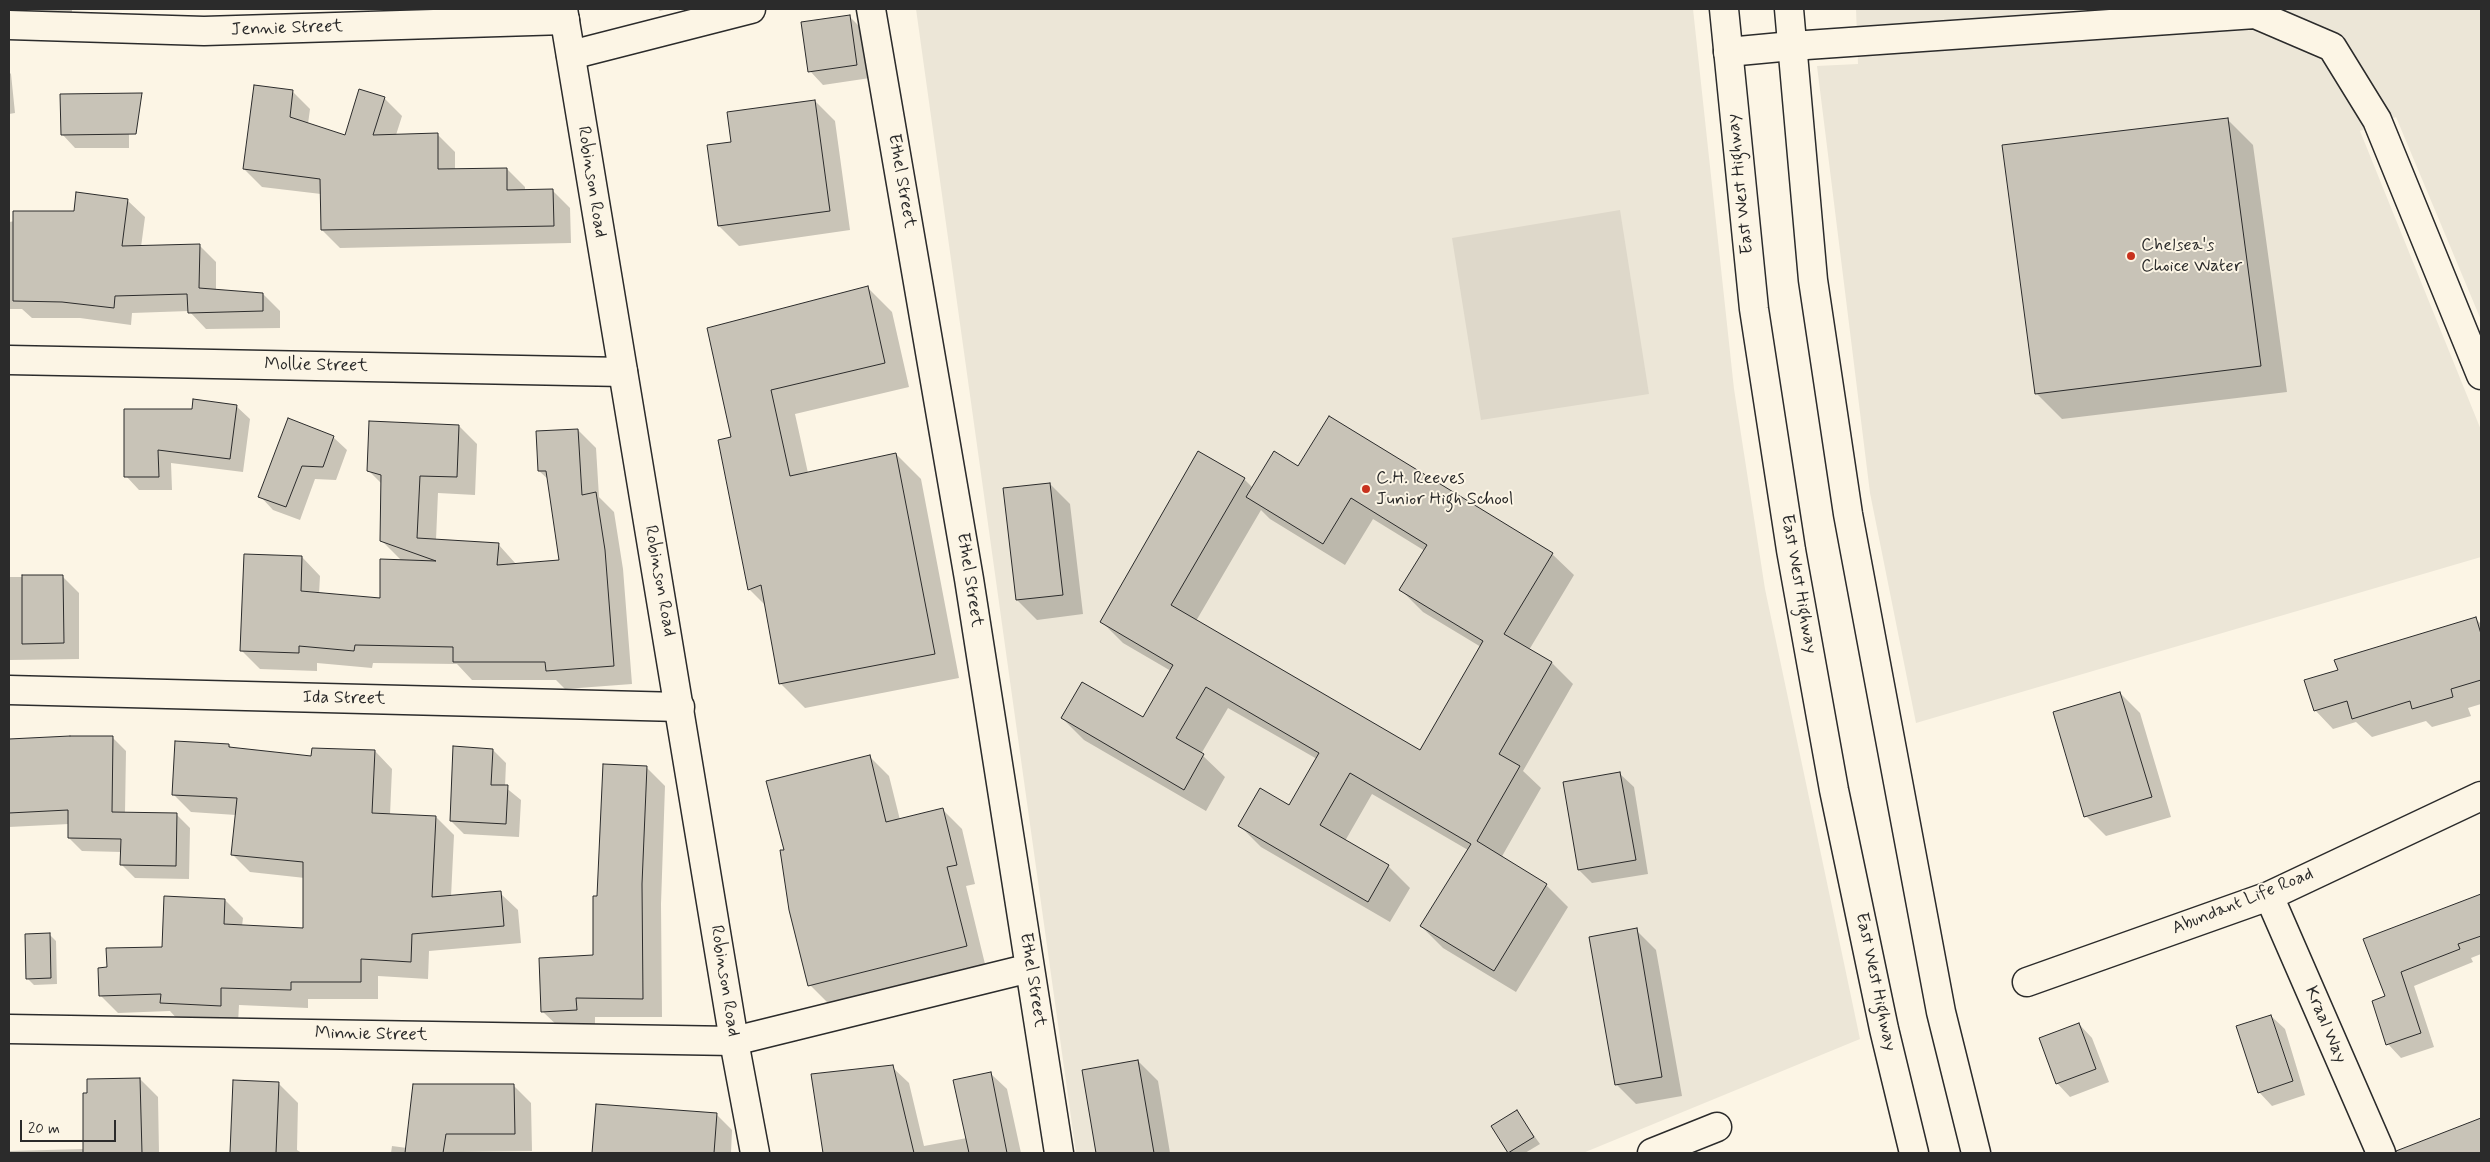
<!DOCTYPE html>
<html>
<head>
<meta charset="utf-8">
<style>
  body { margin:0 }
  #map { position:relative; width:2490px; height:1162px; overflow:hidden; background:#fcf5e5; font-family:Mynerve,sans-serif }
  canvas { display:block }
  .frame { position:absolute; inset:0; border:10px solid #2b2b2b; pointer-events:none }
  .scale { position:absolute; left:20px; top:1120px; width:96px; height:22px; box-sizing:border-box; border:2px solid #2b2b2b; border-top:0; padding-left:6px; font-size:15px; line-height:18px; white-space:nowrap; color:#2b2b2b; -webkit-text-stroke:4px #fcf5e5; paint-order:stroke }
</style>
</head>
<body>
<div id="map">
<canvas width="2490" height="1162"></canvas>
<div class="frame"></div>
<div class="scale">20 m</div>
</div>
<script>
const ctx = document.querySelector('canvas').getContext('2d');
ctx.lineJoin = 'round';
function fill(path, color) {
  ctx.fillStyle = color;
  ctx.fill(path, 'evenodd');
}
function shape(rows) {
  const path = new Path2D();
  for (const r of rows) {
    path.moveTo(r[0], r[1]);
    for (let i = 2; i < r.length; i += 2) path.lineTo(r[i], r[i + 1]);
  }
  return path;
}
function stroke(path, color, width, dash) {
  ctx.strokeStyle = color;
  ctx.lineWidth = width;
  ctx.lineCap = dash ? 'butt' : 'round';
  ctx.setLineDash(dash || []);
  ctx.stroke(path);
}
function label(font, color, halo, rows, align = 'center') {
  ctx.font = font + ' Mynerve,sans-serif';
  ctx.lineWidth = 4;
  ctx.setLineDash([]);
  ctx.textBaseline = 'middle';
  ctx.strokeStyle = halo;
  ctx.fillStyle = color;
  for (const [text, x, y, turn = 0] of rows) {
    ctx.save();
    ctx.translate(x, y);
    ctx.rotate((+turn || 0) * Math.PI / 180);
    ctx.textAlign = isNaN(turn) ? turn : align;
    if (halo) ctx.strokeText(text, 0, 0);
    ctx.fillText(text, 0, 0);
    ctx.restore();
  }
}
const built = shape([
  [916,9,1693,9,1734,389,1765,589,1860,1039,1583,1153,1076,1153],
  [1856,9,2481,9,2481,320,2396,117,2360,131,2481,430,2481,557,1916,723,1870,493,1817,66,1858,64]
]);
const green = shape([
  [1620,210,1649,394,1481,420,1452,238]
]);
const shadow = shape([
  [9,9,72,9,72,18,9,20],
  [435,9,493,9,448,21],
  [657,9,668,9,660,11],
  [849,16,863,30,870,78,823,85,810,71],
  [9,72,11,74,15,113,9,114],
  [292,91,310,109,308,124,346,137,384,98,402,116,396,135,437,134,455,152,455,170,507,169,525,187,525,190,552,190,570,208,571,243,340,248,322,230,321,194,262,187,244,169],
  [815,101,835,121,850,230,739,246,719,226,732,143],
  [129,108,129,148,75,148,62,134],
  [2227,119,2253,145,2287,392,2062,419,2036,393],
  [127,200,145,217,141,247,199,245,216,262,216,291,263,294,280,311,280,328,206,329,189,311,132,313,131,325,80,318,32,318,22,309,9,309,9,222,75,212],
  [867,287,892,312,909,387,795,414,808,473,896,454,921,479,959,678,805,708,780,683,766,606,749,589,733,438,708,329],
  [236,406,250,419,243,472,171,463,172,490,139,490,126,476,193,410],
  [459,426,477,444,475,495,438,493,436,540,498,544,516,564,560,561,549,480,539,471,578,430,596,448,599,497,614,512,623,569,632,684,565,689,556,680,472,680,457,664,373,663,372,668,317,663,317,671,260,669,241,650,302,557,320,576,319,594,381,599,402,561,382,541,382,484,368,470],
  [333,437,347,450,336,480,315,479,300,520,273,510,260,496],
  [1299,468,1552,554,1574,575,1529,650,1551,662,1573,684,1523,771,1541,788,1501,858,1546,885,1568,907,1516,992,1443,948,1421,926,1468,850,1372,794,1345,841,1388,866,1410,888,1390,922,1261,847,1239,825,1289,807,1317,759,1228,708,1201,754,1225,777,1206,811,1084,740,1062,718,1143,719,1171,671,1123,643,1102,622,1244,479,1253,488],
  [1261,510,1270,519,1345,565,1373,519,1425,551,1401,590,1423,612,1481,647,1421,752,1196,621],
  [1050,484,1070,504,1083,614,1037,620,1017,600,1004,489],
  [9,577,63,577,79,593,79,659,10,660,9,665],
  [2476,619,2481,624,2481,704,2468,708,2471,716,2432,727,2426,721,2372,737,2356,722,2333,729,2315,710,2339,671],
  [2120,693,2140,713,2171,817,2106,836,2086,816],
  [70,737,113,738,126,751,125,813,176,814,190,828,189,879,135,878,121,864,122,852,82,851,69,838,69,824,9,827,9,740],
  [229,745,232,748,313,757,375,751,392,769,390,815,436,817,454,835,451,897,500,893,518,910,521,943,429,951,428,979,378,976,378,999,308,999,308,1008,239,1005,238,1023,179,1021,170,1011,118,1013,100,995,225,900,243,918,242,926,305,929,305,878,250,872,232,854,236,815,191,812,173,794],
  [493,750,506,763,505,787,521,800,519,837,464,834,451,821],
  [870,757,889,776,900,820,943,810,962,829,975,884,966,886,985,964,829,1004,810,985,785,851],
  [646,767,665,786,661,904,662,1017,595,1017,595,1029,562,1030,542,1011,594,956,599,897],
  [1620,774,1634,787,1648,874,1592,883,1579,870],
  [2481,895,2481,954,2471,958,2473,962,2414,986,2434,1047,2401,1058,2388,1044,2386,997,2365,940],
  [1636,930,1656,950,1682,1096,1636,1104,1616,1084],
  [49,934,56,941,57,984,34,985,28,979],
  [2271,1016,2285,1029,2305,1095,2272,1106,2259,1092],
  [2079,1024,2092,1038,2109,1082,2070,1097,2057,1083],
  [1138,1061,1158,1081,1170,1153,1097,1153,1083,1071],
  [892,1067,909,1083,924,1146,967,1138,990,1073,1007,1089,1021,1153,824,1153,812,1076],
  [140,1079,158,1097,159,1153,9,1153,9,1151,84,1149],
  [234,1081,278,1083,298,1103,297,1150,302,1153,232,1153],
  [514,1086,531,1103,532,1151,391,1153,392,1146,407,1148],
  [597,1106,716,1114,732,1130,731,1153,594,1153],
  [1516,1111,1540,1144,1525,1153,1509,1153,1492,1127],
  [2481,1119,2481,1153,2433,1153,2428,1140]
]);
const building = shape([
  [850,15,857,65,808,72,801,22,850,15],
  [254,85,293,90,290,117,345,135,359,89,385,97,373,135,438,133,438,169,507,168,507,190,553,189,554,226,321,230,320,179,243,169,254,85],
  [142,93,136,134,61,135,60,94,142,93],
  [815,100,830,211,718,226,707,145,731,142,727,112,815,100],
  [2228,118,2261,366,2035,394,2002,145,2228,118],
  [76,192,128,199,122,246,200,244,199,288,263,293,263,311,188,313,187,294,115,296,114,308,62,302,13,301,13,211,74,211,76,192],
  [868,286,885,363,771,390,790,476,896,453,935,654,779,684,761,585,748,590,718,440,731,437,707,328,868,286],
  [193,399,237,405,230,459,158,450,159,477,124,477,124,409,192,409,193,399],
  [1329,416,1553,553,1504,634,1552,662,1499,754,1520,766,1477,841,1547,884,1494,971,1420,926,1471,844,1350,773,1320,825,1389,865,1368,902,1238,826,1260,788,1289,805,1319,753,1206,687,1176,738,1204,754,1184,790,1061,718,1082,682,1143,717,1173,665,1100,622,1198,451,1245,478,1171,605,1420,750,1483,641,1399,590,1427,545,1351,498,1323,544,1246,497,1274,451,1298,466,1329,416],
  [288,418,334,436,323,467,302,466,286,507,258,497,288,418],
  [369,421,459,425,457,477,420,476,417,538,499,543,497,565,559,560,546,471,538,471,536,431,578,429,582,495,596,492,605,550,614,666,546,671,545,662,453,662,453,647,355,645,354,651,299,646,299,653,240,651,244,554,302,556,301,591,380,598,380,559,436,561,380,541,381,475,367,471,369,421],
  [1050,483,1063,595,1016,600,1003,488,1050,483],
  [22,575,63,575,64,643,22,644,22,575],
  [2476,617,2481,634,2481,680,2451,689,2453,697,2412,709,2410,701,2352,719,2347,701,2314,711,2304,680,2338,670,2334,660,2476,617],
  [2120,692,2152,797,2084,817,2053,712,2120,692],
  [70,736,113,736,112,812,177,813,176,866,120,865,121,839,68,838,68,810,9,813,9,739,70,736],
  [175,741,229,744,229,747,311,756,312,748,375,750,372,813,436,816,432,897,501,891,504,926,412,934,411,962,361,959,361,982,291,982,291,990,221,988,221,1006,160,1003,161,994,99,996,98,968,107,967,106,948,162,947,164,896,225,899,224,924,303,928,303,862,231,855,237,798,172,795,175,741],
  [453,746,493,749,491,785,508,785,506,824,450,821,453,746],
  [870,755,886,822,943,808,957,865,947,867,967,946,808,986,789,910,780,850,784,850,766,781,870,755],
  [603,764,647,766,642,884,643,999,576,998,577,1010,541,1012,539,958,593,955,593,896,597,896,603,764],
  [1620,772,1636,860,1578,870,1563,782,1620,772],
  [2481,894,2481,936,2458,944,2460,949,2401,972,2421,1033,2386,1045,2372,1001,2385,996,2363,939,2481,894],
  [1637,928,1662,1077,1615,1085,1589,937,1637,928],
  [50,933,51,978,26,979,25,934,50,933],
  [2271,1015,2293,1081,2258,1093,2236,1026,2271,1015],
  [2079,1023,2096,1069,2056,1084,2039,1038,2079,1023],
  [1138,1060,1154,1153,1096,1153,1082,1070,1138,1060],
  [893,1065,914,1153,823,1153,811,1074,893,1065],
  [991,1072,1007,1153,969,1153,953,1080,991,1072],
  [140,1078,142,1153,83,1153,83,1093,87,1093,87,1079,140,1078],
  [233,1080,279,1082,276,1153,230,1153,233,1080],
  [413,1084,514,1084,515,1134,446,1134,443,1153,405,1153,413,1084],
  [596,1104,717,1113,714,1153,592,1153,596,1104],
  [1517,1110,1534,1137,1508,1153,1491,1126,1517,1110],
  [2481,1118,2481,1153,2396,1153,2396,1151,2481,1118]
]);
const minor = shape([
  [871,9,969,579,1059,1153],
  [9,25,204,31,565,20],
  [1728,52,1792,46,2255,14,2332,47,2377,120,2481,375],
  [571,55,751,9],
  [9,360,623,372],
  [9,690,680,707],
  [2269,896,2381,1153],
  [2027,982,2269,896,2481,796],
  [9,1029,734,1041,1030,968],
  [1652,1153,1717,1127]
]);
const major = shape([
  [563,9,734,1041,755,1153]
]);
const highway = shape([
  [1724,9,1754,309,1791,550,1834,790,1884,1029,1914,1153],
  [1789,9,1813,280,1848,514,1941,1012,1976,1153]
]);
const markers = [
  [2131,256,5,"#c8321e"],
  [1366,489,5,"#c8321e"]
];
const streetNames = [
  ["Jennie Street",287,29,-2],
  ["Ethel Street",901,181,80],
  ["Robinson Road",591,182,81],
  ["East West Highway",1741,184,-96],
  ["Mollie Street",316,366,1],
  ["Ethel Street",969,580,81],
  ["Robinson Road",659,581,80],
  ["East West Highway",1798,584,80],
  ["Ida Street",344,699,1],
  ["Abundant Life Road",2243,902,-22],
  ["Ethel Street",1032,980,81],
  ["Robinson Road",724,981,81],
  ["East West Highway",1875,982,78],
  ["Kraal Way",2325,1025,67],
  ["Minnie Street",371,1035,1]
];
const poiNames = [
  ["Chelsea's",2141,246],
  ["Choice Water",2141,267],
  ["C.H. Reeves",1376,479],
  ["Junior High School",1376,500]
];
fill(built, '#ece6d7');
fill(green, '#ded8ca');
fill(shadow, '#0003');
fill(building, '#c8c3b7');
stroke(building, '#2b2b2b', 1);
stroke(minor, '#2b2b2b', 31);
stroke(major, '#2b2b2b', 31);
stroke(highway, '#2b2b2b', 31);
stroke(minor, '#fcf5e5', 28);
stroke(major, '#fcf5e5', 28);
stroke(highway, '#fcf5e5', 28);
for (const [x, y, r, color] of markers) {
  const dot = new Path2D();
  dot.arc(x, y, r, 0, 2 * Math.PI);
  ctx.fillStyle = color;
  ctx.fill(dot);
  stroke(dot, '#fcf5e5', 2);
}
label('18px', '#2b2b2b', '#fcf5e5', streetNames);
label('18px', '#2b2b2b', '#fcf5e5', poiNames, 'left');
</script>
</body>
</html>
